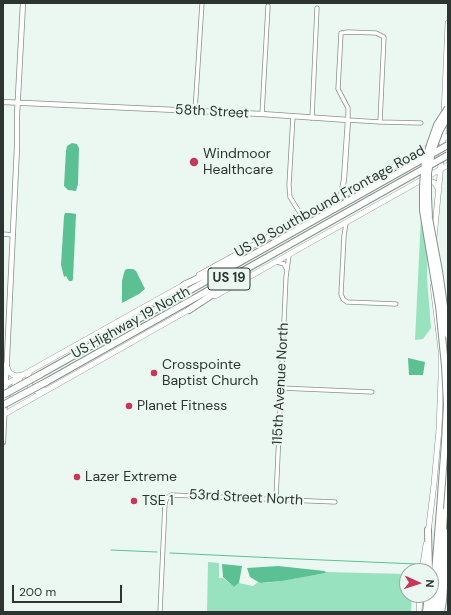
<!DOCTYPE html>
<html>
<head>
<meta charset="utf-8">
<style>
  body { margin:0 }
  #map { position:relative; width:451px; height:615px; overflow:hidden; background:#eaf8f1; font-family:"DM Sans",sans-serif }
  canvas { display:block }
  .frame { position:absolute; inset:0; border:4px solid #2e3431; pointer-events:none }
  .north { position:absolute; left:399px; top:563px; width:40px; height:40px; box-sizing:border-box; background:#eaf8f1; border:1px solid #9faaa4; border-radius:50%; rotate:93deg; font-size:11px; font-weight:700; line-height:16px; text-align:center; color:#2e3431 }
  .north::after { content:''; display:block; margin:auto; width:14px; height:18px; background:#c73757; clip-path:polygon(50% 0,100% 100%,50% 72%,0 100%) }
  .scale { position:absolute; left:12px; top:585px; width:110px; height:18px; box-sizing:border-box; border:2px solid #2e3431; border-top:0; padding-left:5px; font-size:12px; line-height:14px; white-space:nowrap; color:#2e3431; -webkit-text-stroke:3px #eaf8f1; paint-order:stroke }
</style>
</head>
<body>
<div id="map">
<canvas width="451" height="615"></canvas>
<div class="frame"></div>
<div class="north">N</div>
<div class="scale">200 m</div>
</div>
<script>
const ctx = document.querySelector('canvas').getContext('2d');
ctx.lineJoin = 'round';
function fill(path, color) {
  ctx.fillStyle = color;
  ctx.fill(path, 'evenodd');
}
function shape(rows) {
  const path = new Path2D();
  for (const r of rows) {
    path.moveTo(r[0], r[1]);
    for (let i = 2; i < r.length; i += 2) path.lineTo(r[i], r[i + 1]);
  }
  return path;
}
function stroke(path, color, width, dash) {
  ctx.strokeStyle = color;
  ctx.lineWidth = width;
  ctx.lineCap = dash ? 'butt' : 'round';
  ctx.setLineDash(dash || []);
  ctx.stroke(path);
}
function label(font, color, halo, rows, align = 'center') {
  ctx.font = font + ' "DM Sans",sans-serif';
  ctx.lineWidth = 4;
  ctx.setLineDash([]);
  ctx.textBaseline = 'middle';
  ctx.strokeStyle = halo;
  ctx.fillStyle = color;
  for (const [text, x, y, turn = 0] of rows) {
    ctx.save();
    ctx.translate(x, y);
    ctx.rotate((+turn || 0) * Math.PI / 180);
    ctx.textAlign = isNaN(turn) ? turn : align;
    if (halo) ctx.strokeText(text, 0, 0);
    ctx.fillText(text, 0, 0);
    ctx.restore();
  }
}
const green = shape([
  [422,196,428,236,427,278,431,328,423,339,415,340],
  [208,562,219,563,219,578,223,578,234,587,239,583,253,586,258,582,260,583,265,583,281,581,326,573,326,572,407,574,407,595,412,595,411,612,207,612]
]);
const water = shape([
  [72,143,77,144,79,148,78,184,76,191,68,190,64,186,66,151,67,146],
  [65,213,70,213,76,214,73,279,72,281,69,281,66,276,64,277,61,265,64,216],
  [127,269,133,269,136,271,145,289,139,294,122,303,122,281,124,273,125,270],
  [408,358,425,362,423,375,409,375],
  [222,564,242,566,239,583,234,587,223,577],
  [278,566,325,571,326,573,282,581,260,583,250,577,247,568]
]);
const stream = shape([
  [111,550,157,552],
  [170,553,276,558,416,564]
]);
const street = shape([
  [195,111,202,3],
  [262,114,268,6],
  [293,116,289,185,290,197,303,218],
  [312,118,317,8],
  [380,122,384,37,376,33,348,32,341,33,338,89,348,108,348,120,380,122,421,123],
  [346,223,344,236,341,294,343,299,347,302,396,304],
  [3,234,13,235],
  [277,262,284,264,287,270],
  [281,388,372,392],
  [276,499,286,277,289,255],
  [160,612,165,503,167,498,171,495,335,502]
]);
const secondary = shape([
  [3,102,262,114,348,120,344,179,341,196],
  [3,442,17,147,17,115,23,3]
]);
const primary = shape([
  [444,114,448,23],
  [442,159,448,148],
  [425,179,435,183,439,190],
  [434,238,440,175,444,124],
  [199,275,303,218,448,136],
  [215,296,448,165],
  [6,365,9,372,13,375,17,376,20,375],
  [30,371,28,376,30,387,34,390,38,391,44,390],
  [3,386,187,283],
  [3,403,10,391,20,379],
  [3,415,192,308],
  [428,533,434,484,439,429,441,377,441,350,433,286],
  [422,571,426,544],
  [419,612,420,595]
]);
const highway = shape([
  [184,285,241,258],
  [189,310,236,279],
  [41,374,407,168],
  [46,382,411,176],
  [428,530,429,571],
  [426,612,428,595],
  [432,612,440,509],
  [437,612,448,459],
  [441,612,443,601,448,532]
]);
const highwayBridge = shape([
  [448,116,440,130,432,151,428,173,428,197,429,218,439,271,448,335],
  [407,168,448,145],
  [411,176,448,155],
  [3,395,41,374],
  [3,405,46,382],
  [440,509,445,442,447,404,445,366,439,306,428,241,423,210,423,186,425,161,431,142,437,125,448,108]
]);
const markers = [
  [194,162,5,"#c73757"],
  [154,373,4,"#c73757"],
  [129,406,4,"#c73757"],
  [77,477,4,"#c73757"],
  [134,501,4,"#c73757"]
];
const shields = [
  [229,279,42]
];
const shieldNames = [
  ["US 19",229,279]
];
const streetNames = [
  ["58th Street",212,112,3],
  ["US 19 Southbound Frontage Road",330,202,-29],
  ["US Highway 19 North",131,323,-29],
  ["115th Avenue North",281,384,-87],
  ["53rd Street North",246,498,3]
];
const poiNames = [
  ["Windmoor",203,154],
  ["Healthcare",203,170],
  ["Crosspointe",162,365],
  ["Baptist Church",162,381],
  ["Planet Fitness",137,406],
  ["Lazer Extreme",85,477],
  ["TSE 1",142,501]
];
fill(green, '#99e2bf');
fill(water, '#5bc194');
stroke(stream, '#5bc194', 1);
stroke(street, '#86928c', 5);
stroke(secondary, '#86928c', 6);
stroke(primary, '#86928c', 6);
stroke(highway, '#86928c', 8);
stroke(street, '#fff', 3.5);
stroke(secondary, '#fff', 4.5);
stroke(primary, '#fff', 5);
stroke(highway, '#fff', 6);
stroke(highwayBridge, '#86928c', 8, []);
stroke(highwayBridge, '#fff', 6);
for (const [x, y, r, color] of markers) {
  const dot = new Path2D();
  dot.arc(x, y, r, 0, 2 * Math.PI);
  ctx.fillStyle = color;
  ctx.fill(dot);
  stroke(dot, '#eaf8f1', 1.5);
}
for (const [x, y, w] of shields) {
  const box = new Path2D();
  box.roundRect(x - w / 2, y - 11, w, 22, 3);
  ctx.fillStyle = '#eaf8f1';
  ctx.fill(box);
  stroke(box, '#2e3431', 1);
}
label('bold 13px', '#2e3431', null, shieldNames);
label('14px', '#2e3431', '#eaf8f1', streetNames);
label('14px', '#2e3431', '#eaf8f1', poiNames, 'left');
</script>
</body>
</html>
